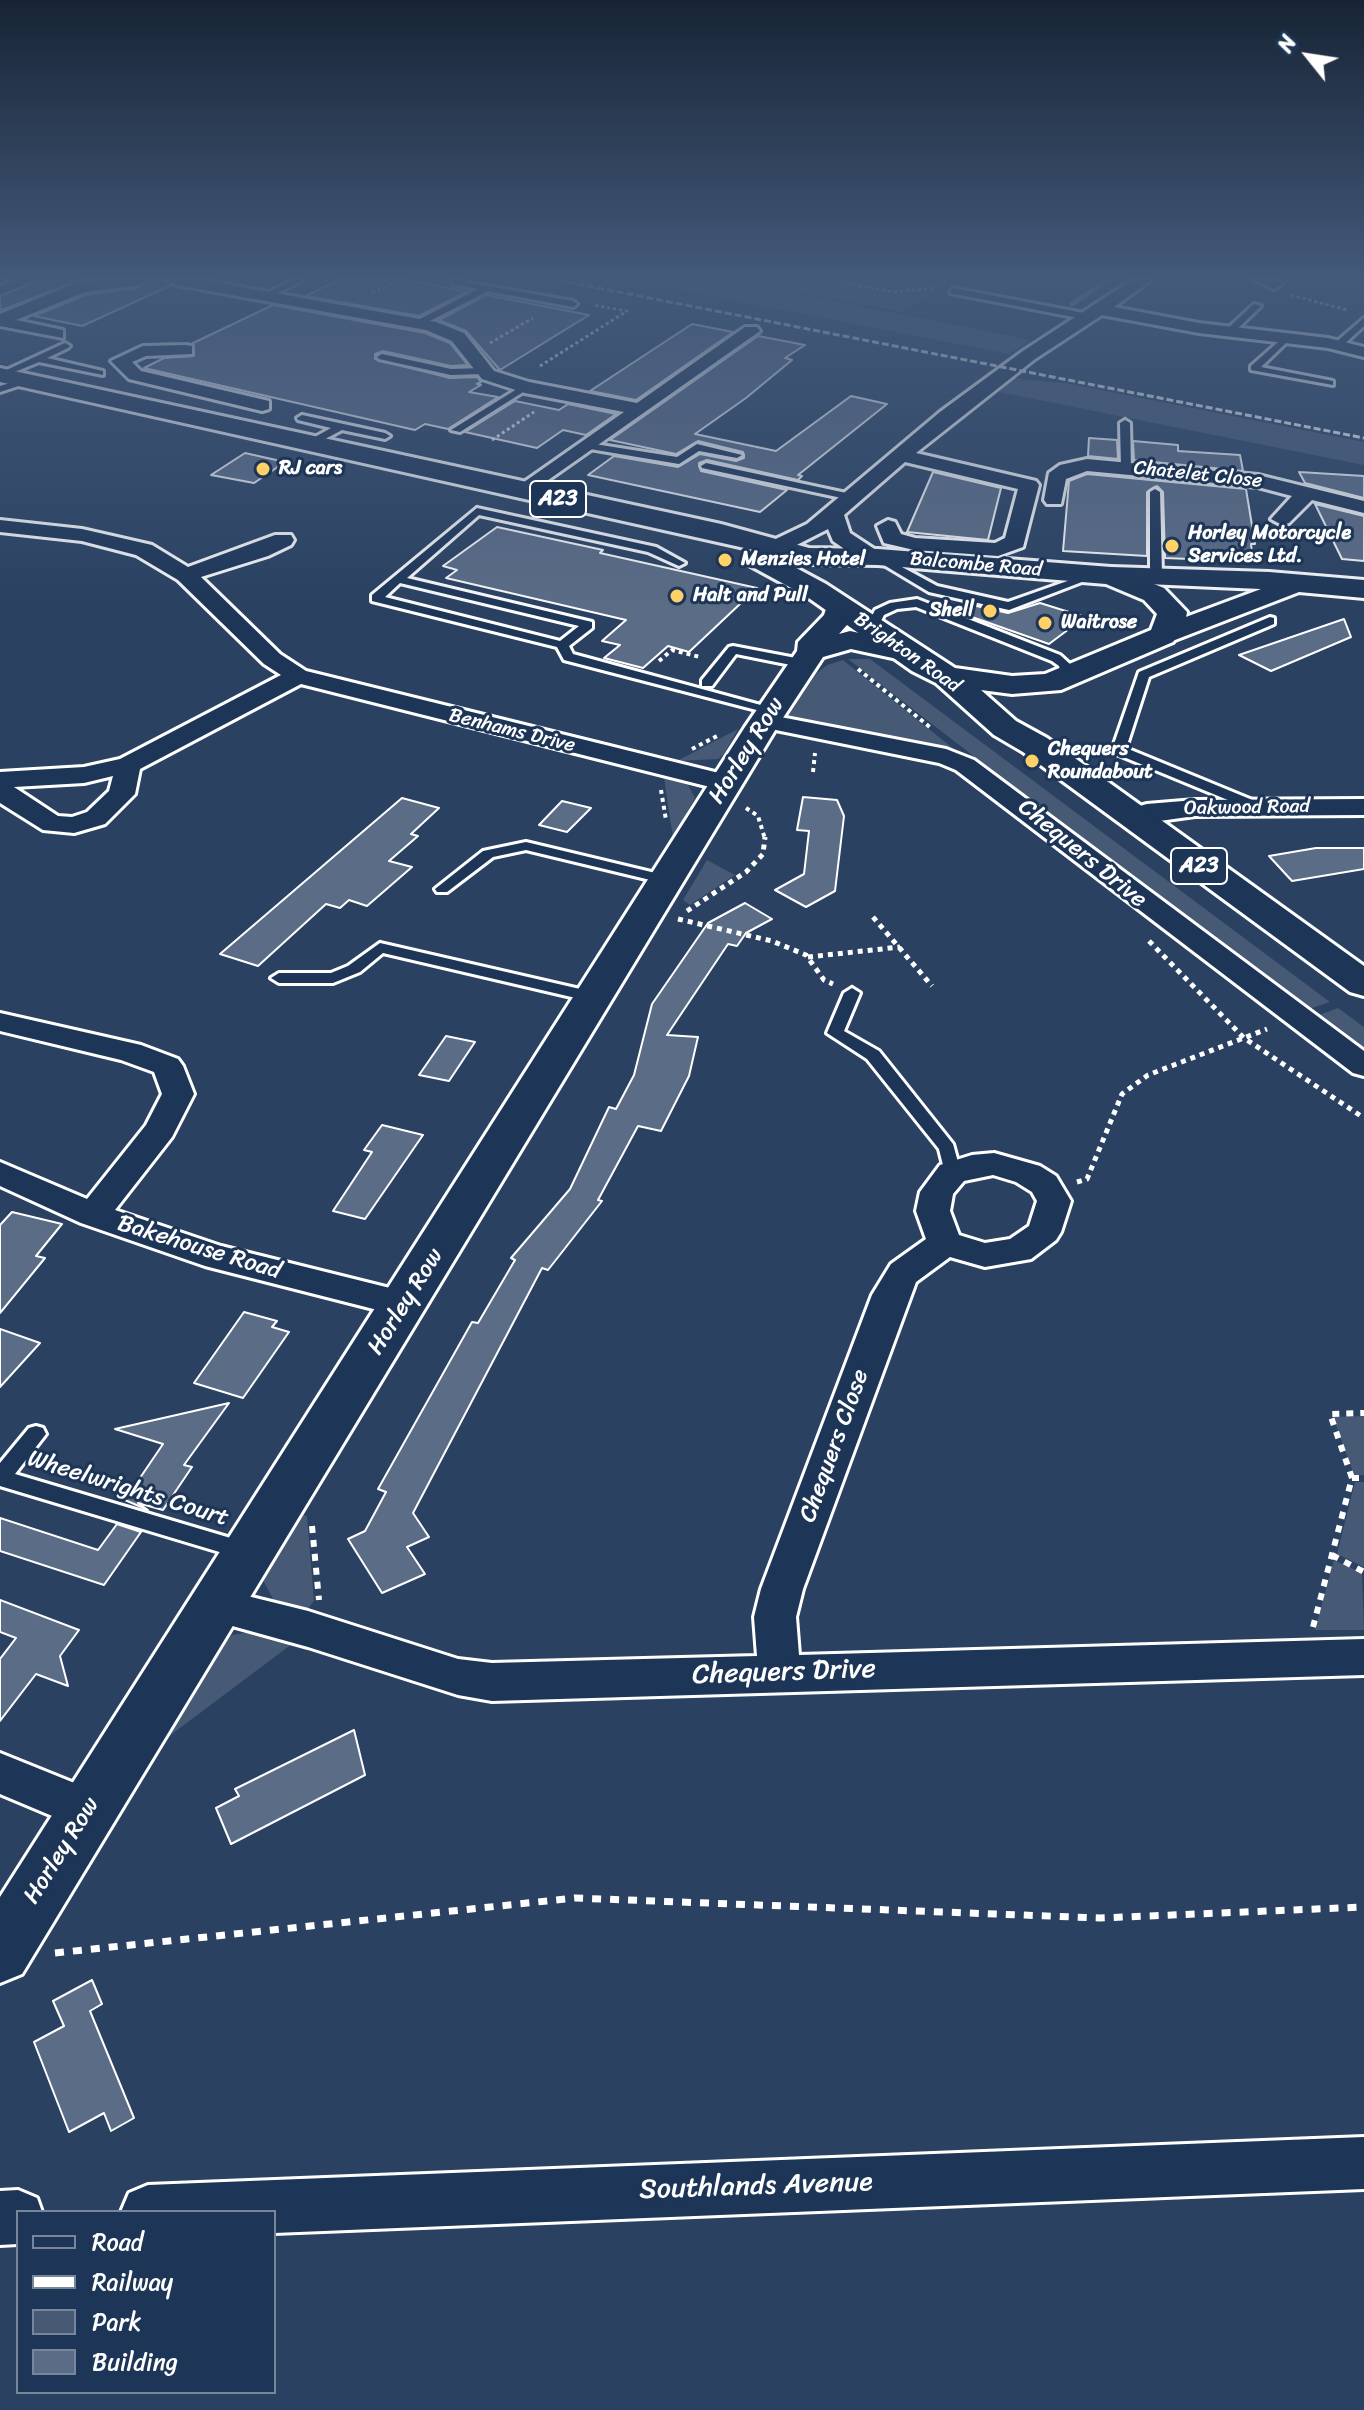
<!DOCTYPE html>
<html>
<head>
<meta charset="utf-8">
<style>
  body { margin:0 }
  #map { position:relative; width:1364px; height:2410px; overflow:hidden; background:#2a4161; font-family:Sriracha,sans-serif }
  canvas { display:block }
  .legend { position:absolute; left:16px; top:2210px; width:260px; height:184px; box-sizing:border-box; background:#1d3557; border:2px solid #77869a; margin:0; padding:10px 14px; list-style:none; font-size:24px; color:#fff }
  .legend li { display:flex; align-items:center; gap:16px; height:40px }
  .legend b { width:40px; border:2px solid #77869a }
  .north { position:absolute; left:1268px; top:16px; width:80px; height:80px; -webkit-text-stroke:6px #1d3557; paint-order:stroke; rotate:300deg; font-size:22px; font-weight:700; line-height:32px; text-align:center; color:#fff }
  .north::after { content:''; display:block; margin:auto; width:28px; height:36px; background:#fff; clip-path:polygon(50% 0,100% 100%,50% 72%,0 100%) }
</style>
</head>
<body>
<div id="map">
<canvas width="1364" height="2410"></canvas>
<ul class="legend">
<li><b style="height:10px;background:#1d3557"></b>Road</li>
<li><b style="height:10px;background:#fff"></b>Railway</li>
<li><b style="height:22px;background:#465975"></b>Park</li>
<li><b style="height:22px;background:#5b6c86"></b>Building</li>
</ul>
<div class="north">N</div>
</div>
<script>
const ctx = document.querySelector('canvas').getContext('2d');
ctx.lineJoin = 'round';
function fill(path, color) {
  ctx.fillStyle = color;
  ctx.fill(path, 'evenodd');
}
function shape(rows) {
  const path = new Path2D();
  for (const r of rows) {
    path.moveTo(r[0], r[1]);
    for (let i = 2; i < r.length; i += 2) path.lineTo(r[i], r[i + 1]);
  }
  return path;
}
function stroke(path, color, width, dash) {
  ctx.strokeStyle = color;
  ctx.lineWidth = width;
  ctx.lineCap = dash ? 'butt' : 'round';
  ctx.setLineDash(dash || []);
  ctx.stroke(path);
}
function label(font, color, halo, rows, align = 'center') {
  ctx.font = font + ' Sriracha,sans-serif';
  ctx.lineWidth = 6;
  ctx.setLineDash([]);
  ctx.textBaseline = 'middle';
  ctx.strokeStyle = halo;
  ctx.fillStyle = color;
  for (const [text, x, y, turn = 0] of rows) {
    ctx.save();
    ctx.translate(x, y);
    ctx.rotate((+turn || 0) * Math.PI / 180);
    ctx.textAlign = isNaN(turn) ? turn : align;
    if (halo) ctx.strokeText(text, 0, 0);
    ctx.fillText(text, 0, 0);
    ctx.restore();
  }
}
const green = shape([
  [628,280,725,280,1031,340,1009,354],
  [736,280,929,280,948,283,904,312],
  [1014,378,1071,384,1364,442,1364,465,999,392],
  [848,659,870,659,1330,1002,1303,1011],
  [843,660,960,754,793,720,789,715,816,674,827,665],
  [738,729,724,754,718,759,677,761],
  [664,778,688,785,695,798,673,838],
  [707,860,735,875,690,905,683,900],
  [1338,1008,1364,1027,1364,1058,1311,1018],
  [1364,1416,1364,1475,1354,1475,1333,1417],
  [1355,1482,1364,1482,1364,1567,1337,1554],
  [301,1514,307,1516,314,1601,306,1611,274,1601,263,1580],
  [1334,1560,1362,1573,1364,1630,1315,1630],
  [263,1630,296,1641,168,1737,218,1649,232,1635]
]);
const stream = shape([
  [1072,304,1108,280]
]);
const building = shape([
  [80,280,4,309,0,309,0,296,37,281,80,280],
  [150,280,166,280,172,285,82,326,34,316,86,295,139,288,150,280],
  [338,280,409,280,466,292,419,316,306,296,338,280],
  [486,295,589,315,500,370,466,331,439,320,486,295],
  [273,305,425,333,450,343,468,365,451,366,383,351,375,354,375,359,450,378,477,377,481,382,477,384,481,385,469,392,498,397,448,429,425,424,415,430,144,368,164,358,194,356,193,343,273,305],
  [692,324,733,332,636,400,590,391,692,324],
  [758,336,805,345,785,358,792,360,746,398,695,434,776,451,851,396,887,404,798,475,802,476,798,480,707,460,699,463,701,471,787,490,760,512,588,475,614,456,678,467,700,454,736,461,744,458,743,452,698,441,676,454,610,440,758,336],
  [515,401,559,410,568,404,616,414,586,435,563,430,537,448,465,432,515,401],
  [1089,438,1117,440,1118,459,1088,456,1089,438],
  [1133,441,1178,445,1178,451,1240,455,1243,471,1134,460,1133,441],
  [245,453,285,462,254,483,211,475,245,453],
  [933,472,1001,488,988,540,907,532,933,472],
  [1299,472,1364,476,1364,498,1305,483,1299,472],
  [1087,474,1246,489,1255,544,1251,544,1252,553,1189,549,1190,559,1165,558,1163,492,1157,486,1147,492,1147,556,1063,551,1069,481,1087,474],
  [1315,504,1364,516,1364,561,1342,559,1315,504],
  [497,527,603,550,600,553,757,588,689,652,668,646,643,668,604,658,620,645,602,641,626,620,446,578,457,570,443,566,497,527],
  [963,603,1008,613,1040,603,1085,617,1049,644,952,610,963,603],
  [1344,619,1351,637,1271,671,1239,655,1344,619],
  [803,797,837,800,844,816,835,891,806,907,775,890,804,874,809,831,797,830,803,797],
  [402,798,439,808,411,834,418,836,389,861,412,867,367,906,349,900,340,908,326,904,258,966,220,954,402,798],
  [562,801,591,808,567,832,539,825,562,801],
  [1316,848,1364,848,1364,869,1292,881,1269,856,1316,848],
  [745,903,772,919,746,933,737,946,728,944,667,1035,698,1037,689,1076,661,1131,638,1126,598,1200,602,1201,548,1270,542,1268,413,1513,429,1537,407,1547,425,1574,382,1593,348,1539,365,1531,386,1492,378,1489,472,1322,478,1323,515,1260,511,1258,570,1189,609,1107,616,1109,634,1075,652,1004,708,923,745,903],
  [446,1036,475,1042,449,1081,419,1075,446,1036],
  [382,1125,423,1135,365,1219,333,1211,372,1152,364,1150,382,1125],
  [12,1212,62,1224,36,1256,45,1258,0,1313,0,1225,12,1212],
  [244,1312,277,1321,272,1327,289,1332,243,1398,194,1383,244,1312],
  [0,1329,40,1343,0,1387,0,1329],
  [229,1403,184,1465,192,1467,163,1510,138,1503,148,1510,125,1500,163,1444,115,1429,229,1403],
  [0,1518,98,1550,117,1524,141,1532,104,1585,0,1551,0,1518],
  [0,1600,79,1630,60,1656,68,1686,36,1674,0,1721,0,1659,16,1638,0,1632,0,1600],
  [354,1730,365,1775,231,1844,216,1808,239,1796,235,1789,354,1730],
  [92,1980,102,2004,90,2011,134,2118,111,2131,104,2113,69,2132,34,2042,64,2026,53,2001,92,1980]
]);
const pathFar4 = shape([
  [829,280,894,292,936,288],
  [372,293,399,280],
  [1291,295,1347,310],
  [490,343,533,318],
  [540,366,627,311,592,305],
  [492,440,534,412]
]);
const pathFar3 = shape([
  [659,661,672,650,700,657],
  [858,669,931,728],
  [692,749,719,735],
  [813,772,815,753],
  [661,790,666,820],
  [746,808,758,816,765,839]
]);
const pathFar2 = shape([
  [687,911,746,872,763,854,765,837],
  [873,917,932,986],
  [678,919,772,941,806,955,824,980,833,984],
  [1149,941,1244,1038,1364,1118],
  [808,957,900,947],
  [1077,1182,1087,1179,1122,1094,1148,1075,1267,1029]
]);
const pathFar1 = shape([
  [1352,1478,1364,1478],
  [312,1526,319,1600],
  [1332,1555,1364,1572],
  [1313,1627,1352,1478,1330,1414,1364,1413]
]);
const path = shape([
  [55,1953,575,1898,1100,1918,1364,1907]
]);
const lane = shape([
  [0,280,8,280,0,283,0,280],
  [293,280,303,280,272,296,265,294,293,280],
  [454,280,573,301,577,304,573,307,488,291,422,325,416,325,416,321,478,289,452,284,454,280],
  [953,288,1089,314,1094,317,1089,320,950,293,953,288],
  [1254,304,1261,306,1232,334,1226,334,1226,330,1254,304],
  [1364,318,1364,326,1341,347,1335,347,1335,343,1364,318],
  [1285,336,1288,341,1261,367,1333,381,1333,385,1251,370,1251,366,1285,336],
  [65,343,70,346,68,348,47,358,103,371,103,375,39,362,0,378,0,373,65,343],
  [382,354,451,369,483,368,488,371,483,374,451,375,379,359,377,357,382,354],
  [25,378,28,379,28,383,0,392,0,386,25,378],
  [525,384,528,385,528,389,460,432,451,430,525,384],
  [302,415,385,433,390,436,385,439,342,430,310,447,306,446,306,442,331,428,298,420,297,418,302,415],
  [1125,420,1130,423,1131,468,1126,471,1121,468,1120,423,1125,420],
  [588,443,677,457,697,444,742,455,737,458,699,451,679,464,584,448,584,444,588,443],
  [706,463,851,494,856,497,851,500,702,468,701,466,706,463],
  [1155,489,1160,492,1162,575,1156,579,1150,575,1150,492,1155,489],
  [477,508,656,547,685,563,679,566,648,552,479,515,407,578,592,622,592,628,569,646,573,654,779,710,772,714,564,660,557,647,372,601,372,595,477,508],
  [400,583,579,626,560,641,385,597,400,583],
  [878,554,937,586,1008,602,1090,573,1100,575,1009,610,929,592,874,559,874,555,878,554],
  [917,599,1060,655,1071,665,1073,677,1063,680,1059,666,1052,661,916,607,897,609,884,615,876,631,866,628,875,610,890,603,917,599],
  [1270,617,1274,618,1274,624,1149,677,1126,748,1262,804,1262,810,1252,810,1114,753,1112,750,1139,672,1270,617],
  [733,646,801,659,807,663,801,667,736,654,712,686,702,686,702,680,729,647,733,646],
  [526,842,672,877,674,880,667,884,526,850,493,857,447,892,437,892,435,889,483,851,526,842],
  [380,943,593,992,601,997,593,1002,383,953,360,972,333,983,279,983,271,978,279,973,331,973,348,966,380,943],
  [852,988,860,993,844,1031,879,1051,953,1144,961,1173,958,1177,946,1177,939,1149,867,1059,827,1033,844,993,852,988],
  [36,1426,43,1428,46,1434,15,1474,254,1545,257,1551,254,1557,246,1560,0,1486,0,1463,29,1428,36,1426]
]);
const street = shape([
  [102,280,147,280,139,285,85,292,16,320,63,330,63,338,0,326,0,314,76,283,102,280],
  [169,280,202,280,436,322,464,333,494,371,529,382,637,403,745,327,757,327,760,331,524,497,517,495,514,491,517,487,624,412,525,393,482,379,452,341,426,330,177,285,169,280],
  [1132,280,1151,280,1114,307,1199,323,1328,338,1364,347,1364,357,1328,348,1199,333,1102,315,1035,359,916,453,1036,481,1039,485,1023,547,998,556,914,550,884,543,877,526,888,520,895,522,901,534,915,538,995,543,1005,538,1018,489,905,462,844,515,850,533,879,552,882,557,879,562,863,562,833,541,828,529,779,554,775,567,759,567,756,562,761,546,807,524,940,412,1023,351,1132,280],
  [1254,280,1277,280,1282,284,1274,289,1254,280],
  [186,345,192,346,192,354,146,356,132,362,141,371,269,401,269,409,262,411,129,379,111,361,143,346,186,345],
  [1087,459,1258,475,1364,501,1364,513,1312,500,1289,523,1282,525,1271,519,1292,496,1258,487,1087,471,1066,479,1061,504,1047,504,1044,500,1049,473,1060,465,1087,459],
  [0,520,82,529,152,545,188,567,275,535,291,535,294,540,291,545,268,556,201,577,280,654,306,671,735,777,739,783,726,791,301,684,140,769,135,794,105,824,74,833,43,830,0,803,0,772,84,767,120,759,281,675,264,664,178,580,136,555,82,541,0,532,0,520],
  [113,776,109,791,87,812,72,817,58,816,14,787,84,783,113,776],
  [765,714,946,749,974,760,1364,1051,1364,1076,1353,1073,956,770,939,763,756,726,753,721,765,714],
  [1364,799,1364,815,1195,816,1131,825,1122,823,1118,817,1122,811,1147,804,1195,800,1364,799],
  [0,1013,141,1045,178,1059,183,1066,194,1094,172,1137,115,1210,221,1246,418,1295,423,1304,418,1313,405,1317,205,1266,81,1223,0,1186,0,1162,87,1199,146,1125,162,1094,154,1072,121,1060,0,1031,0,1013],
  [994,1153,1040,1166,1056,1176,1071,1201,1061,1232,1056,1240,1031,1259,985,1267,950,1257,916,1282,803,1589,796,1617,799,1655,1364,1639,1364,1675,492,1701,458,1695,308,1647,200,1617,194,1605,200,1593,215,1588,308,1611,458,1659,492,1663,757,1656,754,1617,761,1589,872,1295,891,1264,926,1239,916,1211,920,1192,940,1165,972,1155,994,1153],
  [993,1175,1016,1182,1032,1192,1037,1201,1029,1226,1010,1239,985,1243,959,1235,950,1211,953,1194,964,1181,993,1175],
  [0,1753,104,1795,111,1810,104,1825,88,1831,0,1794,0,1753],
  [1364,2137,1364,2189,274,2233,274,2212,121,2212,129,2193,148,2185,1364,2137],
  [18,2190,37,2198,42,2212,18,2212,18,2244,0,2245,0,2191,18,2190]
]);
const secondary = shape([
  [1111,567,1269,572,1364,580,1364,598,1299,592,1162,645,1151,642,1147,636,1151,630,1261,589,1101,582,1097,576,1101,570,1111,567],
  [839,597,849,600,854,617,839,634,850,631,902,642,913,645,917,651,913,657,902,660,851,649,823,657,777,727,22,1974,0,1983,0,1897,745,727,797,651,798,642,824,615,829,600,839,597]
]);
const primary = shape([
  [0,368,721,524,809,548,878,549,1111,567,1164,588,1187,612,1185,624,1173,642,1061,690,1012,694,981,690,1016,721,1047,738,1364,966,1364,996,1350,992,1023,752,994,735,936,683,912,671,806,596,749,565,745,559,749,553,758,551,0,382,0,368],
  [772,555,808,564,878,565,1106,584,1144,600,1157,614,1151,630,1045,674,1012,676,955,668,826,584,772,555]
]);
const rail = shape([
  [558,280,1364,438]
]);
const markers = [
  [263,469,8,"#ffd166"],
  [1172,546,8,"#ffd166"],
  [725,560,8,"#ffd166"],
  [677,596,8,"#ffd166"],
  [990,611,8,"#ffd166"],
  [1045,623,8,"#ffd166"],
  [1032,761,8,"#ffd166"]
];
const farPoinames = [
  ["RJ cars",279,469],
  ["Horley Motorcycle",1188,534],
  ["Services Ltd.",1188,557],
  ["Menzies Hotel",741,560],
  ["Halt and Pull",693,596],
  ["Shell",974,611,"right"],
  ["Waitrose",1061,623],
  ["Chequers",1048,750],
  ["Roundabout",1048,773]
];
const farStreetnames = [
  ["Chatelet Close",1198,475,6],
  ["Balcombe Road",976,565,5],
  ["Brighton Road",907,653,35],
  ["Benhams Drive",512,731,14],
  ["Oakwood Road",1247,808,-1]
];
const shields = [
  [558,499,56],
  [1199,866,56]
];
const shieldNames = [
  ["A23",558,499],
  ["A23",1199,866]
];
const streetNames = [
  ["Horley Row",747,751,-58],
  ["Chequers Drive",1082,854,39],
  ["Bakehouse Road",199,1248,17],
  ["Horley Row",406,1302,-58],
  ["Chequers Close",835,1446,-70],
  ["Wheelwrights Court",128,1489,17],
  ["Horley Row",62,1851,-58]
];
const nearStreetnames = [
  ["Chequers Drive",784,1673,-2],
  ["Southlands Avenue",756,2187,-2]
];
fill(green, '#465975');
stroke(stream, '#a7b1be', 5);
fill(building, '#5b6c86');
stroke(building, '#fff', 2);
stroke(lane, '#fff', 6);
stroke(street, '#fff', 6);
stroke(secondary, '#fff', 6);
stroke(primary, '#fff', 6);
stroke(pathFar4, '#fff', 3, [3, 3]);
stroke(pathFar3, '#fff', 4, [4, 4]);
stroke(pathFar2, '#fff', 5, [5, 5]);
stroke(pathFar1, '#fff', 6, [7, 7]);
stroke(path, '#fff', 7, [9, 9]);
fill(lane, '#1d3557');
fill(street, '#1d3557');
fill(secondary, '#1d3557');
fill(primary, '#1d3557');
stroke(rail, '#fff', 3, [7, 3]);
const sky = ctx.createLinearGradient(0, 0, 0, 617);
sky.addColorStop(0, '#172435');
sky.addColorStop(0.45, '#445a7b');
sky.addColorStop(1, '#445a7b00');
ctx.fillStyle = sky;
ctx.fillRect(0, 0, 1364, 617);
for (const [x, y, r, color] of markers) {
  const dot = new Path2D();
  dot.arc(x, y, r, 0, 2 * Math.PI);
  ctx.fillStyle = color;
  ctx.fill(dot);
  stroke(dot, '#1d3557', 3);
}
label('bold 20px', '#fff', '#1d3557', farPoinames, 'left');
label('20px', '#fff', '#1d3557', farStreetnames);
for (const [x, y, w] of shields) {
  const box = new Path2D();
  box.roundRect(x - w / 2, y - 18, w, 36, 6);
  ctx.fillStyle = '#1d3557';
  ctx.fill(box);
  stroke(box, '#fff', 2);
}
label('bold 22px', '#fff', null, shieldNames);
label('24px', '#fff', '#1d3557', streetNames);
label('28px', '#fff', '#1d3557', nearStreetnames);
</script>
</body>
</html>
